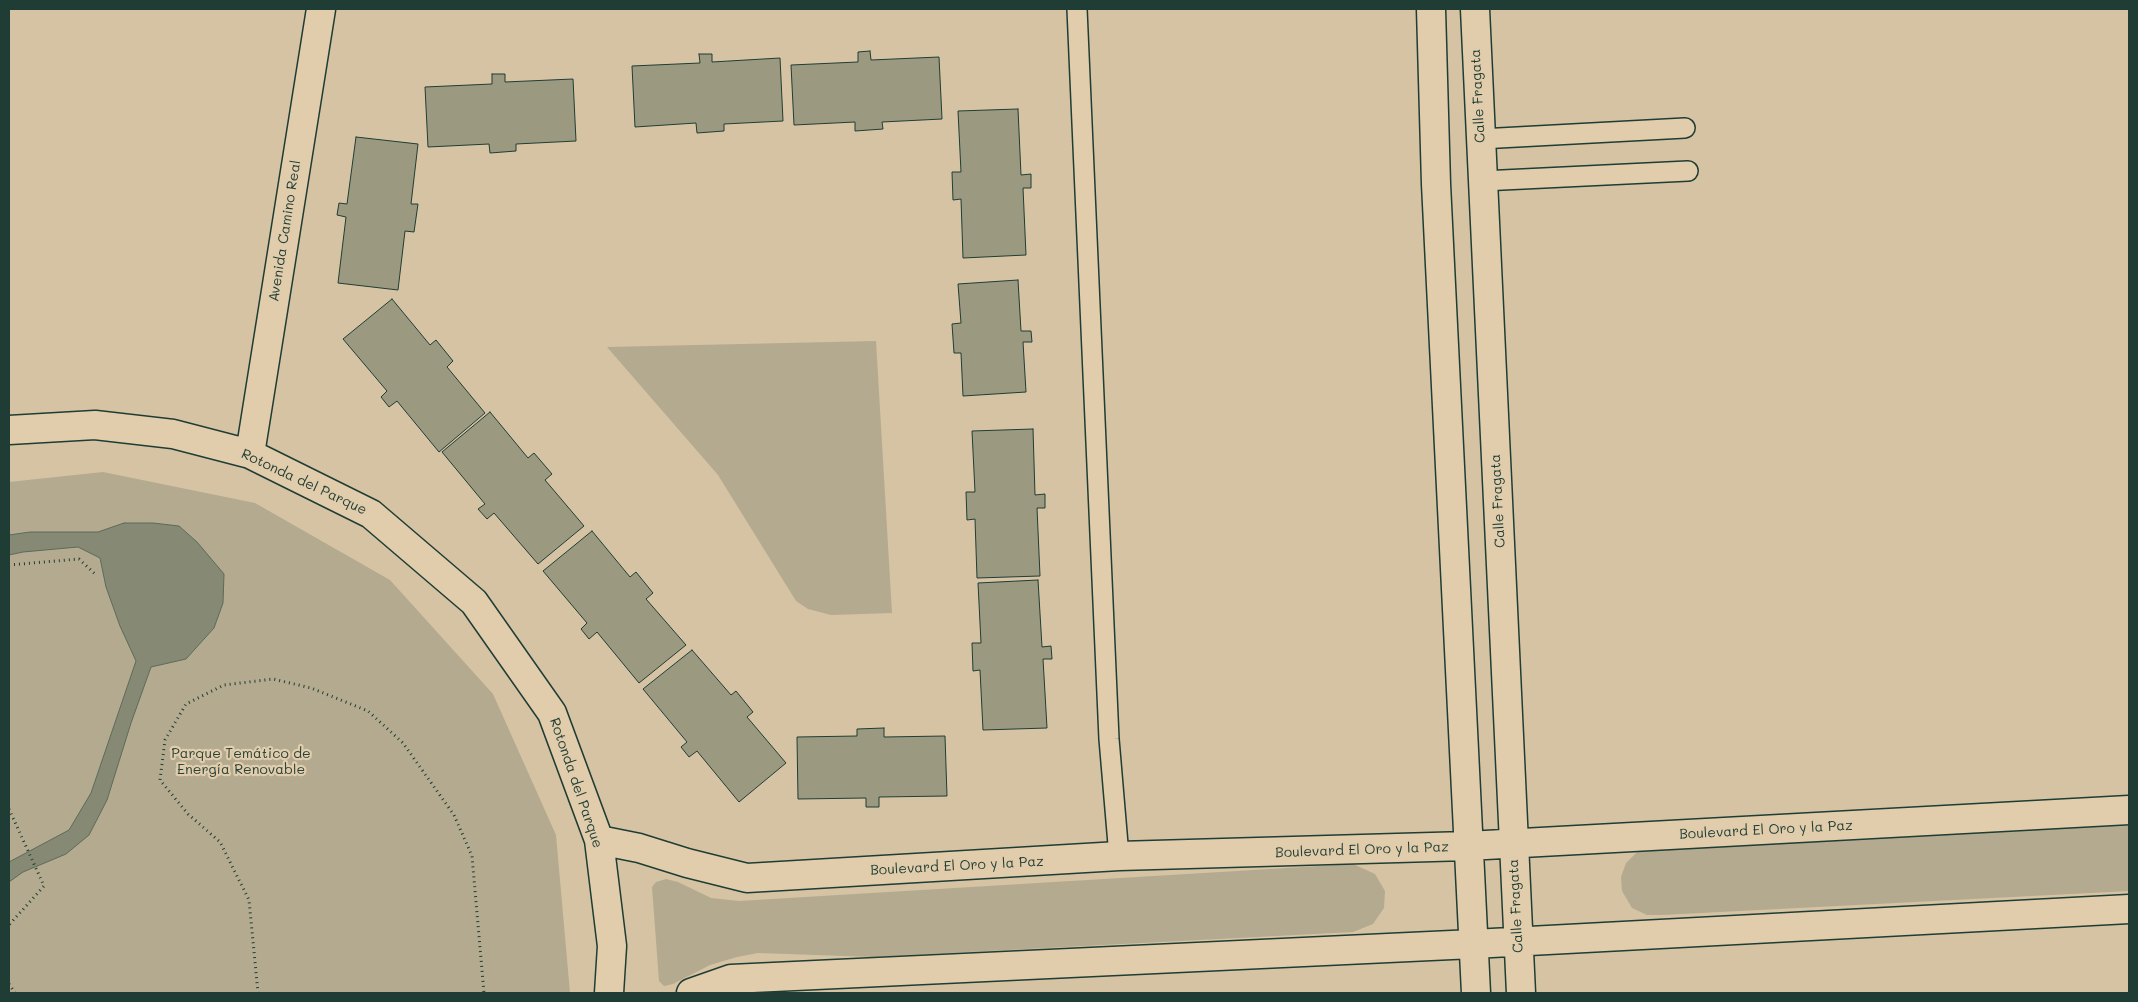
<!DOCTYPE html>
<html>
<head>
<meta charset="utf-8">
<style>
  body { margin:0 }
  #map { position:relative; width:2138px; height:1002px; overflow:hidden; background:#d5c3a4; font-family:Mali,sans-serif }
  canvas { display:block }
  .frame { position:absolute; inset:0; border:10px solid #1f3d34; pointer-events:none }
</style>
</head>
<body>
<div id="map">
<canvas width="2138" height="1002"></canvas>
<div class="frame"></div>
</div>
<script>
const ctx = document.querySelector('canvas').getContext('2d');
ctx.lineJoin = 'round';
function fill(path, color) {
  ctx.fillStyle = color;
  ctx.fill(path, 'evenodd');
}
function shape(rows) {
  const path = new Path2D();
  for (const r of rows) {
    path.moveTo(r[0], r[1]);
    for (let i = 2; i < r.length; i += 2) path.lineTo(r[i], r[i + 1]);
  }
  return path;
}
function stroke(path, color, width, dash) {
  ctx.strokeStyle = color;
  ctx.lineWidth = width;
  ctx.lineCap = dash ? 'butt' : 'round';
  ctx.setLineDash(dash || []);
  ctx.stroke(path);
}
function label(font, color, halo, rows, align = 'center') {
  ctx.font = font + ' Mali,sans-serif';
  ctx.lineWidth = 4.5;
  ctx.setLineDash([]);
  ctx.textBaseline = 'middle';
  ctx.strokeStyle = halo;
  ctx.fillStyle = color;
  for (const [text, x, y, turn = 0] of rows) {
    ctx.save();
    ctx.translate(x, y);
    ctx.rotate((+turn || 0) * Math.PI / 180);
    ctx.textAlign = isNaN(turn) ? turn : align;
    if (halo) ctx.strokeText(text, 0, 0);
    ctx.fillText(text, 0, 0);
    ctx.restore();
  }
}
const green = shape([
  [876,341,892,613,831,615,808,609,796,601,718,475,607,347],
  [103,472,255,503,390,580,493,694,556,835,570,993,9,993,9,482],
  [2129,823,2129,891,1662,915,1647,915,1632,908,1622,891,1621,877,1626,863,1638,851,1656,846],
  [1353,864,1375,874,1385,891,1384,908,1373,924,1353,932,873,957,758,953,737,957,710,965,673,984,664,986,659,981,652,887,656,882,666,879,678,882,711,898,739,901]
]);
const water = shape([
  [124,523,153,523,179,526,197,542,224,574,223,603,214,628,186,659,151,667,131,723,107,800,89,835,66,854,23,872,9,882,9,862,69,830,91,793,136,661,120,626,106,587,100,558,78,547,23,552,9,555,9,535,30,532,98,532,124,523]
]);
const building = shape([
  [870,51,871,60,939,57,942,119,882,122,883,129,855,131,855,122,794,125,791,65,858,62,858,52,870,51],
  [699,54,712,54,712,62,780,58,783,121,724,124,724,131,697,133,696,123,635,127,632,66,700,63,699,54],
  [492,74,505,74,505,82,573,79,576,141,516,144,516,151,490,153,489,144,428,147,425,87,492,84,492,74],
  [1018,109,1021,175,1031,174,1031,188,1023,188,1026,255,963,258,961,199,953,200,952,172,961,172,958,111,1018,109],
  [356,137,418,144,411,204,418,204,414,232,405,231,398,290,338,283,346,217,337,215,339,203,347,204,356,137],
  [1018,280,1021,331,1031,331,1032,342,1023,342,1026,392,963,396,961,353,954,353,952,324,961,323,958,284,1018,280],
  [392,299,430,345,436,340,453,361,447,367,485,413,439,452,397,401,389,407,381,397,387,391,343,339,392,299],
  [490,412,528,458,534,453,552,474,545,480,584,526,538,564,494,513,487,519,478,509,485,504,442,452,490,412],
  [1033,429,1035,495,1045,494,1045,508,1037,508,1040,576,977,578,975,519,967,520,966,492,975,492,972,431,1033,429],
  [592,531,630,577,636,572,653,593,646,599,686,645,639,683,597,632,589,639,581,629,587,623,543,571,592,531],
  [1038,580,1042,647,1051,646,1052,659,1043,659,1047,728,983,730,980,670,973,671,972,643,981,643,978,583,1038,580],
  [692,650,731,695,736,691,753,712,747,717,786,763,739,802,697,751,689,757,681,747,687,742,643,689,692,650],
  [884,728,884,737,945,736,947,796,879,797,879,807,866,807,866,798,798,799,797,737,857,736,857,729,884,728]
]);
const path = shape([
  [9,565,79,559,95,574],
  [9,809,44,886,9,925],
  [9,984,15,993],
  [258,993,249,900,220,842,188,814,160,780,165,740,186,704,224,685,273,679,311,688,368,711,403,743,454,815,472,856,484,993]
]);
const service = shape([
  [1077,9,1109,739,1119,856],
  [1480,139,1685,128],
  [1482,181,1688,171]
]);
const minor = shape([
  [1431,9,1436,184,1476,993],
  [1475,9,1521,993],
  [9,430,95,425,173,434,250,454,371,514,474,602,552,713,599,840,612,946,609,993],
  [250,454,321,9],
  [599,840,639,848,687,863,747,878,1119,856,1467,846,2129,810],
  [691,993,731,979,1473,944,2129,909]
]);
const streetNames = [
  ["Calle Fragata",1478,96,-93],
  ["Avenida Camino Real",285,231,-81],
  ["Rotonda del Parque",304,482,25],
  ["Calle Fragata",1498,501,-93],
  ["Rotonda del Parque",576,783,71],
  ["Boulevard El Oro y la Paz",1766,830,-3],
  ["Boulevard El Oro y la Paz",1362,850,-2],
  ["Boulevard El Oro y la Paz",957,866,-3],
  ["Calle Fragata",1516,906,-93]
];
const parkNames = [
  ["Parque Temático de",241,754],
  ["Energía Renovable",241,770]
];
fill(green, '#b4aa8f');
fill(water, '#868973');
stroke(water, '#5d6b5a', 1);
fill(building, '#9c9981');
stroke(building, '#1f3d34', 1);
stroke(service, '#1f3d34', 22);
stroke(minor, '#1f3d34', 31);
stroke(path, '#1f3d34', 3, [1, 4]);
stroke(service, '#e1ccab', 19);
stroke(minor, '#e1ccab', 28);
label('14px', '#1f3d34', '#e1ccab', streetNames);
label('14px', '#264239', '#e1ccab', parkNames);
</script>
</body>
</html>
